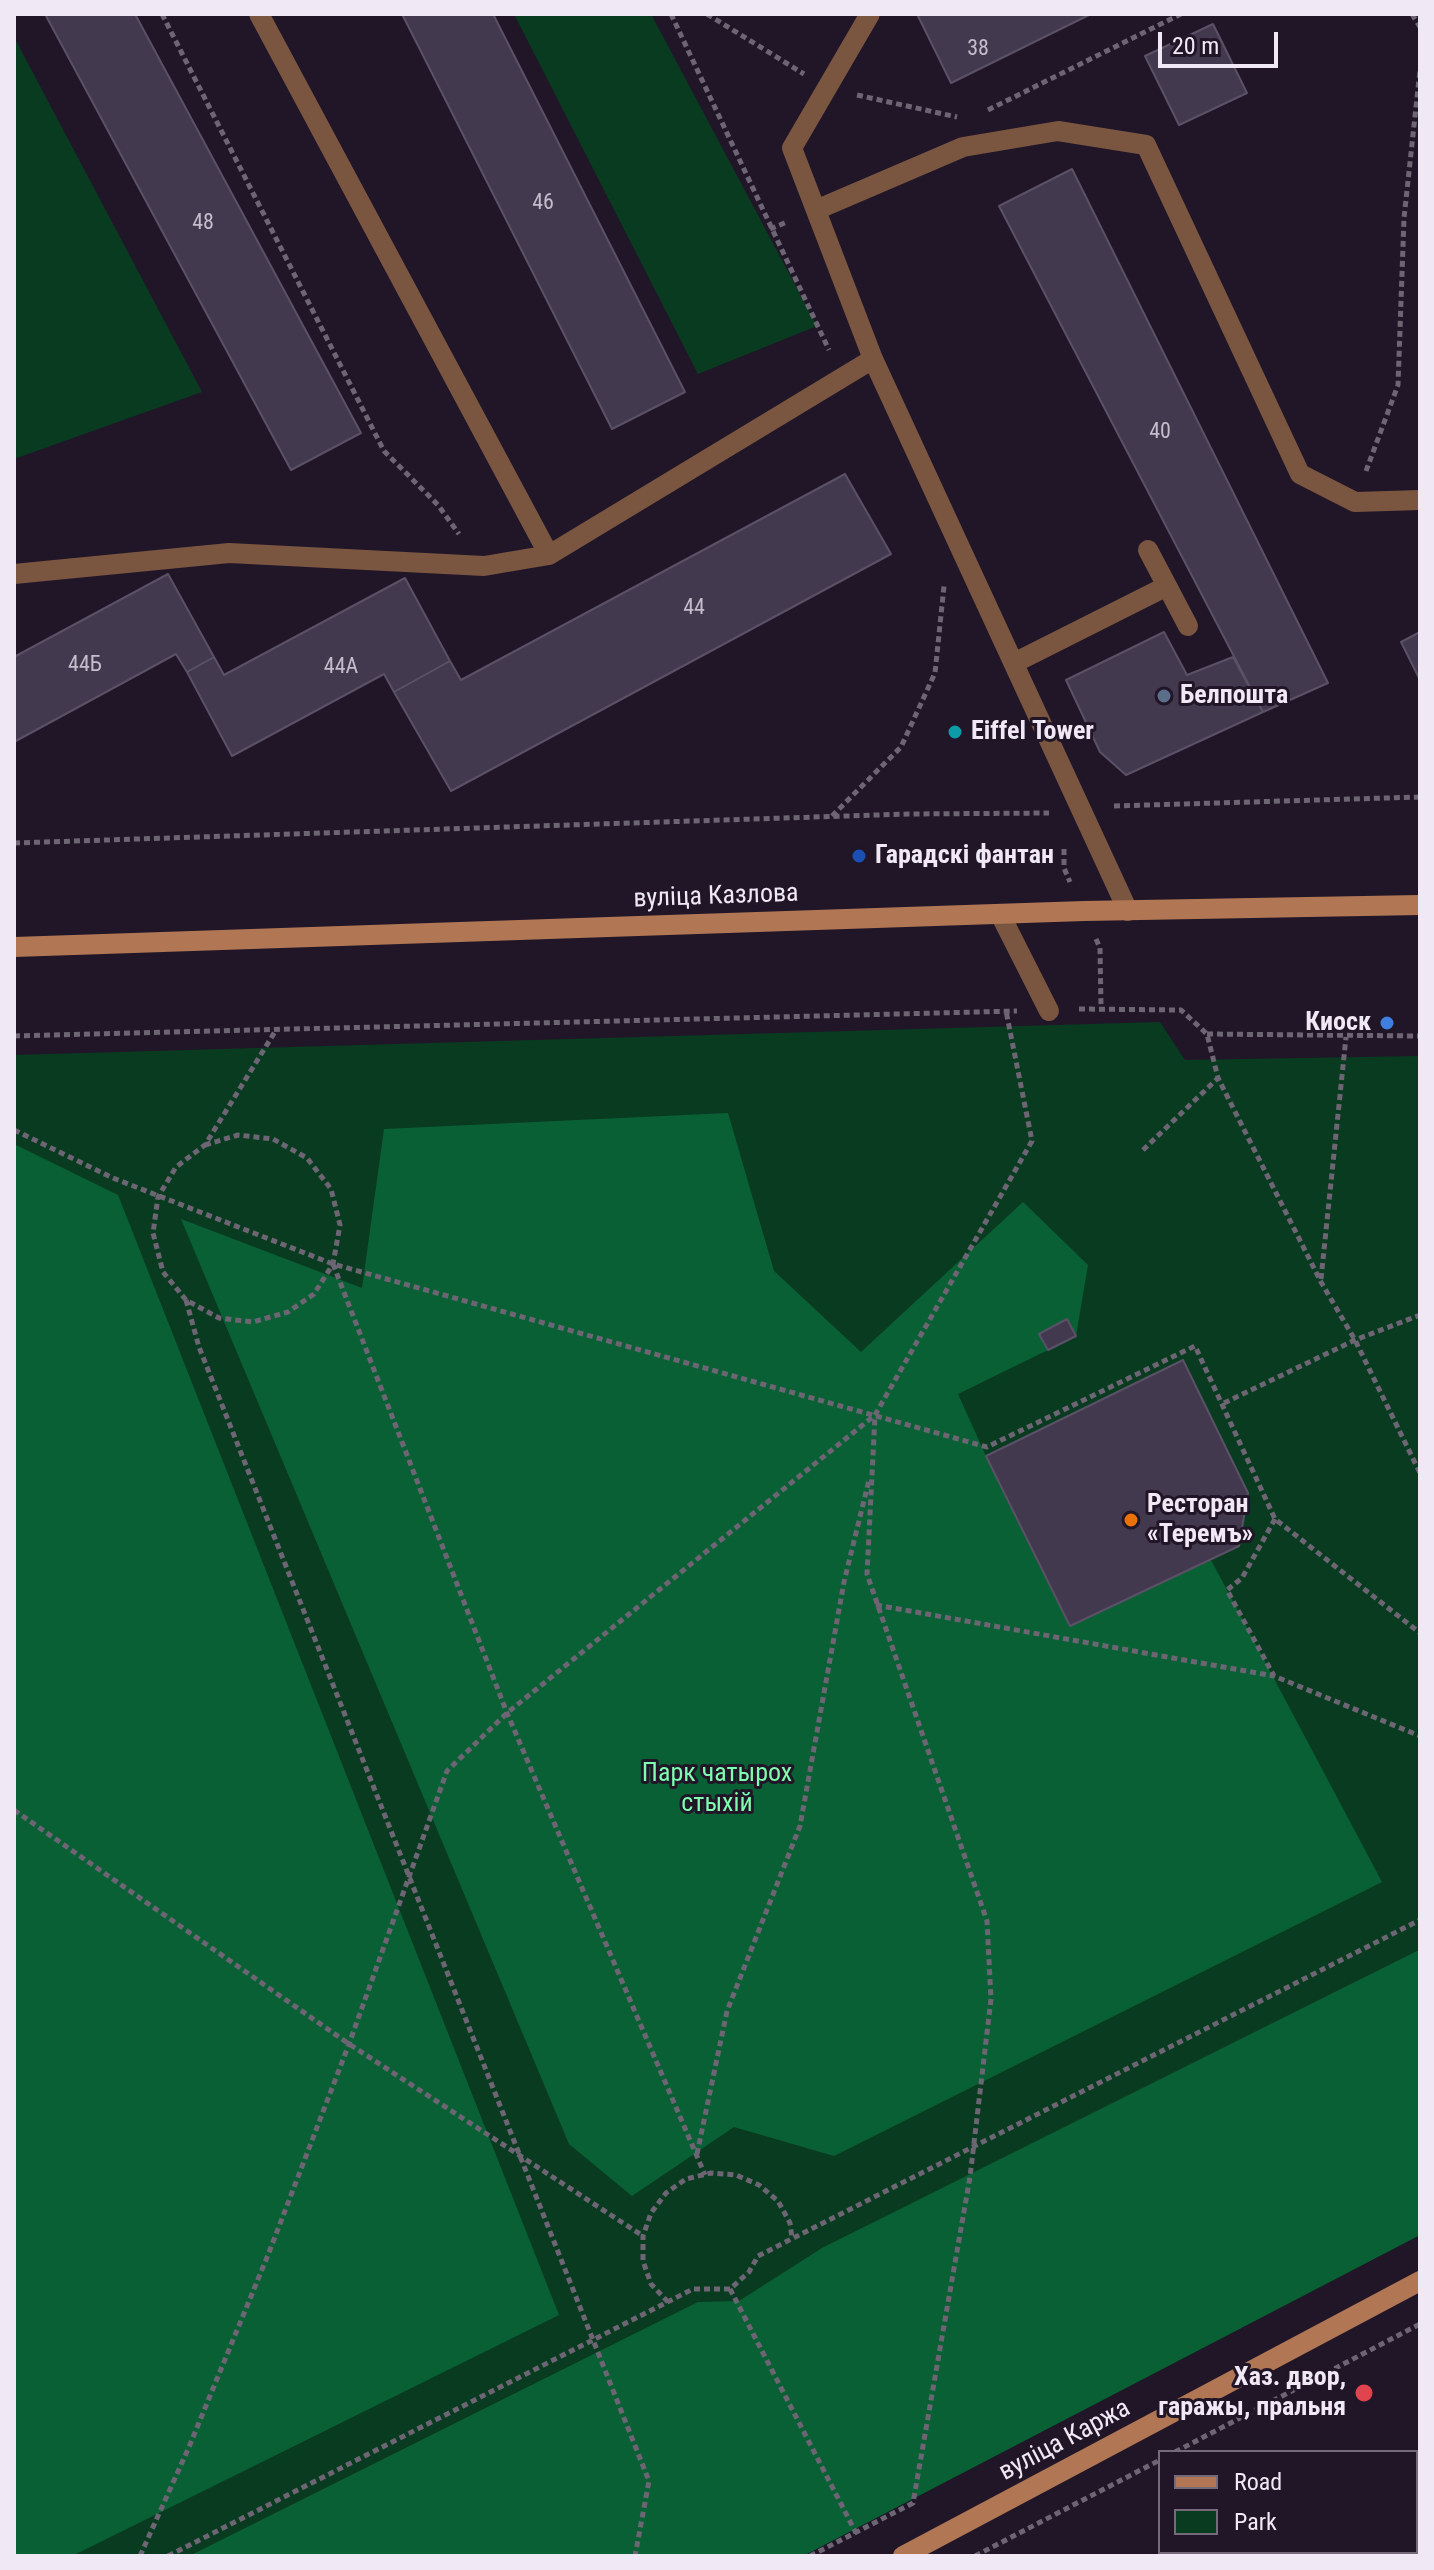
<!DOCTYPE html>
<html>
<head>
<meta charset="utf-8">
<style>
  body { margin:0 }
  #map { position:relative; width:1434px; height:2570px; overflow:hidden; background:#211628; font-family:"Roboto Condensed",sans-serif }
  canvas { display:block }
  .frame { position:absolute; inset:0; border:16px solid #f0e9f5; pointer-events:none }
  .legend { position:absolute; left:1158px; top:2450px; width:260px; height:104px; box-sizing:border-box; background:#211628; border:2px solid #746a7a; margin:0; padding:10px 14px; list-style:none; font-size:24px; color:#f0e9f5 }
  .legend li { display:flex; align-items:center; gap:16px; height:40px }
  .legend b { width:40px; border:2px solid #746a7a }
  .scale { position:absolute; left:1158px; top:32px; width:120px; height:36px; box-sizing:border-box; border:4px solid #f0e9f5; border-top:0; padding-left:10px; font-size:24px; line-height:28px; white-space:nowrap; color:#f0e9f5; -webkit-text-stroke:6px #211628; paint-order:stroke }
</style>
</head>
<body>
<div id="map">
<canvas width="1434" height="2570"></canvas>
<div class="frame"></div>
<ul class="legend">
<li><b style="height:10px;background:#b17754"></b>Road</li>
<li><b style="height:22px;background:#093b20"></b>Park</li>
</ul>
<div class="scale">20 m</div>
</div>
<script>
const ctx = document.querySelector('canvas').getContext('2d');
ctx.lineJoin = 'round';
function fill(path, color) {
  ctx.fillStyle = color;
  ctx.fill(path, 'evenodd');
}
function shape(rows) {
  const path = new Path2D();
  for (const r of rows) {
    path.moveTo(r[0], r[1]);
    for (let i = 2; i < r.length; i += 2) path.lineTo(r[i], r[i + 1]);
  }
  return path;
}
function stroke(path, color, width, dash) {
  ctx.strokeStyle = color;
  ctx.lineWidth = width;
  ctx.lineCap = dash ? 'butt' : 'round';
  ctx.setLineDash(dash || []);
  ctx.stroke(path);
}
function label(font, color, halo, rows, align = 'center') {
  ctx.font = font + ' "Roboto Condensed",sans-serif';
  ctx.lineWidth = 6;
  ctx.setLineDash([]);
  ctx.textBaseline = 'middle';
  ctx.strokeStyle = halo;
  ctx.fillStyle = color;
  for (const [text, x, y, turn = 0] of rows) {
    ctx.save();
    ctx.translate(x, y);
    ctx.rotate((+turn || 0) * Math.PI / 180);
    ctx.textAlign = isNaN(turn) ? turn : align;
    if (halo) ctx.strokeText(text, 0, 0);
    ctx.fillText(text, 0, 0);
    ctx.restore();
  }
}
const green = shape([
  [514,14,651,14,817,326,698,374],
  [14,37,202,392,14,459],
  [1160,1022,1185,1060,1420,1056,1420,2235,803,2556,14,2556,14,1055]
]);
const forest = shape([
  [728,1113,774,1271,861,1352,1023,1202,1088,1265,1076,1336,1066,1319,1040,1334,1048,1350,958,1394,986,1456,1070,1626,1211,1560,1382,1882,834,2156,734,2127,632,2196,569,2144,181,1219,362,1288,384,1129],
  [14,1144,118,1195,559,2315,72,2556,14,2556],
  [1419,1950,1420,2235,803,2556,189,2556,698,2302,739,2301,822,2248]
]);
const building = shape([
  [45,14,135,14,361,433,291,470,45,14],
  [402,14,493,14,685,392,612,429,402,14],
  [917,14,1091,14,951,83,917,14],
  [1213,24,1247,93,1179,125,1145,56,1213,24],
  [1072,169,1328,683,1263,712,999,206,1072,169],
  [845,474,891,554,451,791,394,692,450,661,461,680,845,474],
  [168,574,214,657,187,672,176,654,14,742,14,657,168,574],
  [405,578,450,661,394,692,384,674,232,756,187,672,214,657,224,675,405,578],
  [1164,632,1187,675,1233,657,1263,712,1126,775,1100,752,1066,680,1164,632],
  [1420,632,1420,680,1401,642,1420,632],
  [1067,1319,1076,1336,1048,1350,1039,1334,1067,1319],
  [1183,1360,1248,1493,1239,1546,1070,1626,986,1456,1183,1360]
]);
const path = shape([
  [162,14,384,451,438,505,459,534],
  [671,14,829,350],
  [707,14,804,74],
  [1412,14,1420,27],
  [857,95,957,117],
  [988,110,1181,14],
  [770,229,787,222],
  [1366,471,1398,385,1404,218,1420,70],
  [1114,806,1420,797],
  [832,816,901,747,935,673,944,586],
  [14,843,908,814,1049,813],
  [1064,849,1064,868,1070,882],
  [1096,939,1100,948,1101,1007],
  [1079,1009,1181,1010,1207,1034,1218,1078,1321,1282,1355,1340,1420,1473],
  [1207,1034,1420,1036],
  [14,1036,1017,1011],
  [14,1130,113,1178,333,1264,987,1447,1195,1346,1275,1519,1420,1633],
  [205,1145,238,1135,273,1139,307,1158,331,1189,340,1225,333,1264,314,1294,288,1312,253,1322,219,1318,186,1300,163,1272,153,1233,158,1197,176,1167,205,1145,276,1030],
  [1143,1150,1218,1078],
  [333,1264,507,1713,705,2175],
  [1321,1279,1346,1037],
  [186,1300,199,1347,649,2481,635,2556],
  [1224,1403,1355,1340,1420,1315],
  [1275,1519,1242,1578,1227,1590,1274,1676,1420,1736],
  [876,1605,1274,1676],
  [14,1810,349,2044,643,2236],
  [697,2154,727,2011,800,1826,844,1582,869,1480],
  [730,2289,856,2533],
  [668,2302,651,2284,643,2261,643,2236,651,2213,666,2193,686,2179,711,2173,736,2175,759,2185,778,2201,790,2223,792,2238],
  [1175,2452,1420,2324],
  [140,2556,189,2447,268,2255,349,2044,447,1771,507,1713,875,1415,1032,1141,1006,1011],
  [168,2556,693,2289,730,2289,749,2272,758,2256,1420,1920],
  [810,2556,913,2503,970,2177,991,1999,987,1921,867,1574,875,1416],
  [975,2556,1160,2460]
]);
const lane = shape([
  [259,14,549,555],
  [870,14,792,148,873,359,1128,911],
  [816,210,963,147,1058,131,1146,145,1300,474,1355,502,1420,500],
  [1148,550,1167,586],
  [14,574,229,553,484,566,549,555,873,359],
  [1014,663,1167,586,1188,626],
  [1000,914,1049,1011],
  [1416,2488,1420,2490],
  [1277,2556,1285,2552]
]);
const secondary = shape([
  [14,947,1084,911,1420,905],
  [903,2556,1420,2281]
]);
const markers = [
  [1164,696,8,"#5c6f8a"],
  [955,732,8,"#0f9aa8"],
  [859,856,8,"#1a4fb4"],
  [1387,1023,8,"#3f7fe0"],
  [1131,1520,8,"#e8710a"],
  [1364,2393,10,"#e0444e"]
];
const numberNames = [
  ["38",978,49],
  ["46",543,203],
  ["48",203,223],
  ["40",1160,432],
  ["44",694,608],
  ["44Б",85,665],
  ["44А",341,667]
];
const poiNames = [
  ["Белпошта",1180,696],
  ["Eiffel Tower",971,732],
  ["Гарадскі фантан",875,856],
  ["Киоск",1371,1023,"right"],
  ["Ресторан",1147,1505],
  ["«Теремъ»",1147,1535],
  ["Хаз. двор,",1346,2378,"right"],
  ["гаражы, пральня",1346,2408,"right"]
];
const streetNames = [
  ["вуліца Казлова",716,897,-2],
  ["вуліца Каржа",1065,2441,-28]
];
const parkNames = [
  ["Парк чатырох",717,1774],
  ["стыхій",717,1804]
];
fill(green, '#093b20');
fill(forest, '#0a6035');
fill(building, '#42394e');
stroke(building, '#5b5167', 2);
stroke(path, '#6e6574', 5, [6, 4]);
stroke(lane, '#7a5641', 20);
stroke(secondary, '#b17754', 20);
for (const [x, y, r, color] of markers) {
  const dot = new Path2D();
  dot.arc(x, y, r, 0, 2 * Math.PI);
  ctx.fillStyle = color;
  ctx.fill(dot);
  stroke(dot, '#211628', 3);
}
label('22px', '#c4bdcb', null, numberNames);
label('bold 26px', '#f0e9f5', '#211628', poiNames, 'left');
label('26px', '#f0e9f5', '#211628', streetNames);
label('26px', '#7fffb0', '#211628', parkNames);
</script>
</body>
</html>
